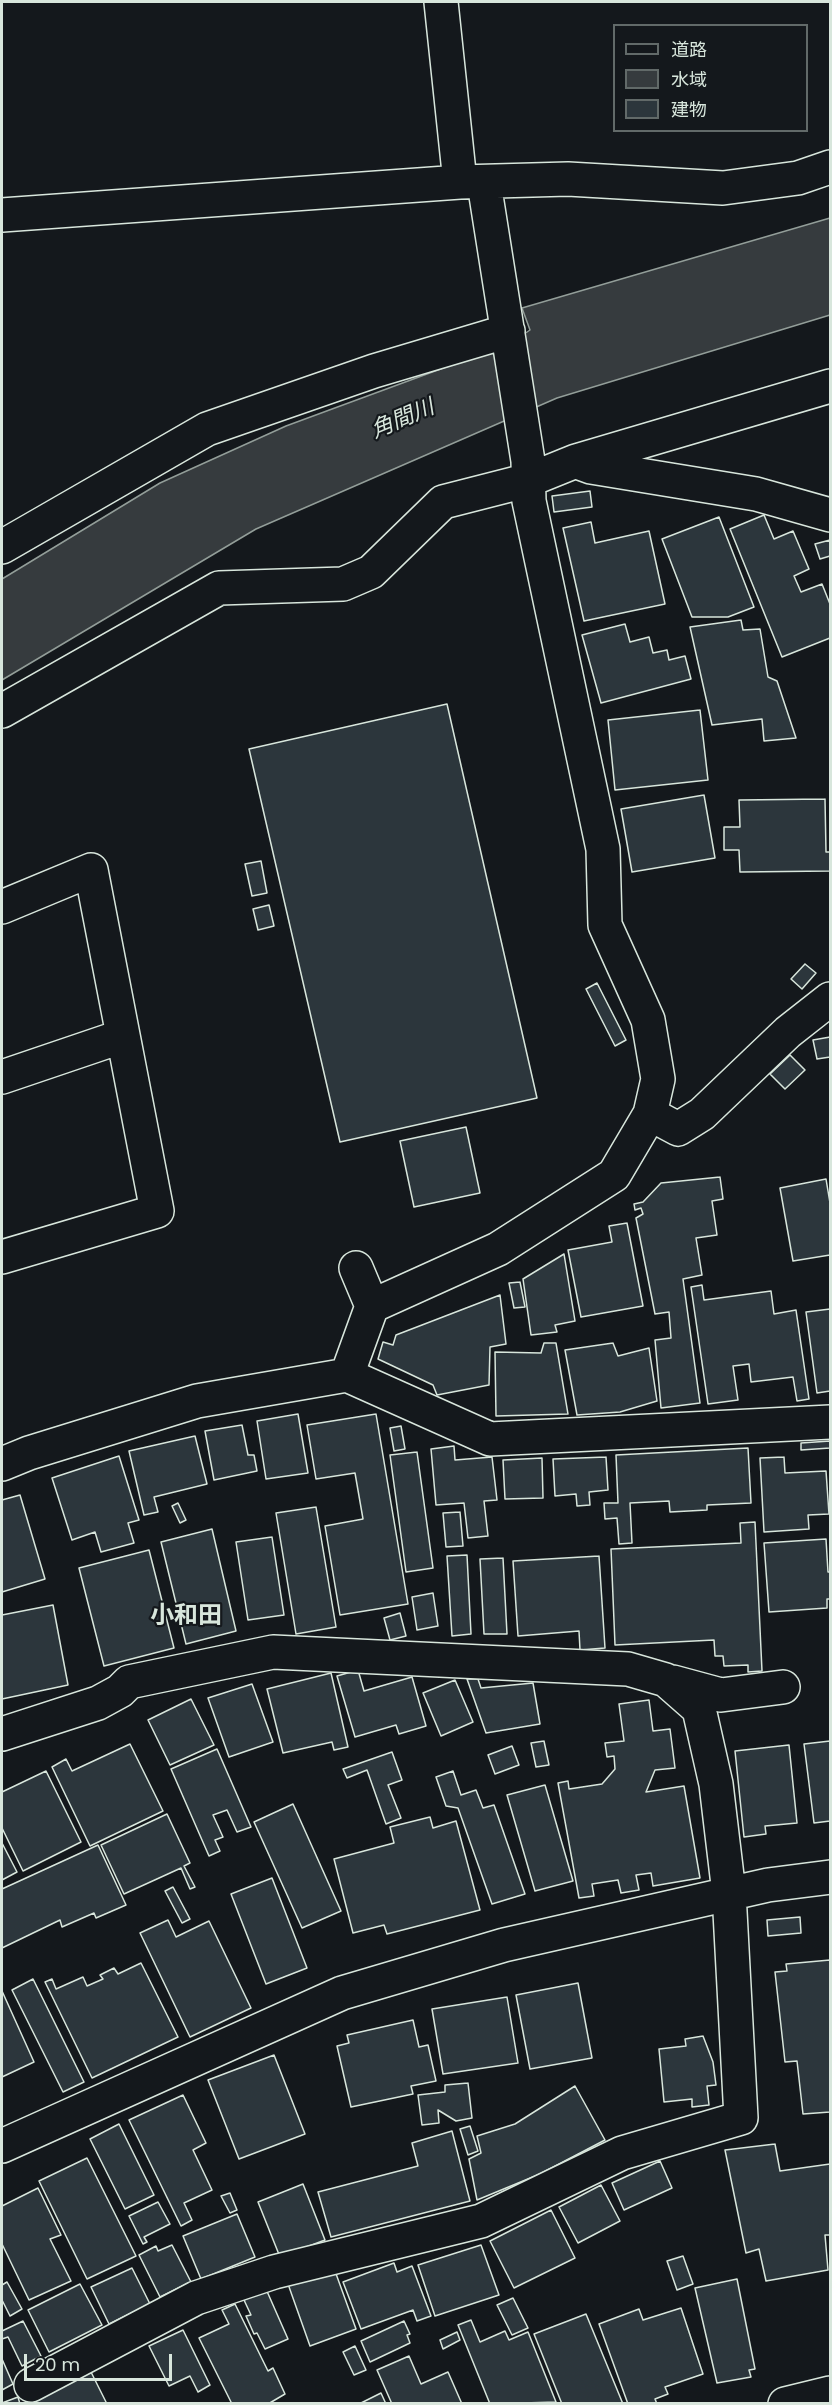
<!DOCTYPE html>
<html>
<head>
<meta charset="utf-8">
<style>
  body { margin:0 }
  #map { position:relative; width:832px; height:2405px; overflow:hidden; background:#14181c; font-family:Poppins,"Noto Sans JP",sans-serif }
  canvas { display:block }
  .frame { position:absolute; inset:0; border:3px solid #d8e6dc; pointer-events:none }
  .legend { position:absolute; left:613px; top:24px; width:195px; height:108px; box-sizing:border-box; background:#14181c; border:2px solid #626a69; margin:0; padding:8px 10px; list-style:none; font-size:18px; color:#d8e6dc }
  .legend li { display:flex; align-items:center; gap:12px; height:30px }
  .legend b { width:30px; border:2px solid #626a69 }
  .scale { position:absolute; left:24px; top:2354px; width:148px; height:27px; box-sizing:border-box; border:3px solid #d8e6dc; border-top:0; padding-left:8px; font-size:18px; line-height:21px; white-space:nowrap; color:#d8e6dc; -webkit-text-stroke:4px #14181c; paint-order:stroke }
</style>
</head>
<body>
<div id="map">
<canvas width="832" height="2405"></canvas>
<div class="frame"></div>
<ul class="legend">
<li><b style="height:8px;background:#14181c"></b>道路</li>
<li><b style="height:16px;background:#363b3e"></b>水域</li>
<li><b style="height:16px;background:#2c363c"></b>建物</li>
</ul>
<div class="scale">20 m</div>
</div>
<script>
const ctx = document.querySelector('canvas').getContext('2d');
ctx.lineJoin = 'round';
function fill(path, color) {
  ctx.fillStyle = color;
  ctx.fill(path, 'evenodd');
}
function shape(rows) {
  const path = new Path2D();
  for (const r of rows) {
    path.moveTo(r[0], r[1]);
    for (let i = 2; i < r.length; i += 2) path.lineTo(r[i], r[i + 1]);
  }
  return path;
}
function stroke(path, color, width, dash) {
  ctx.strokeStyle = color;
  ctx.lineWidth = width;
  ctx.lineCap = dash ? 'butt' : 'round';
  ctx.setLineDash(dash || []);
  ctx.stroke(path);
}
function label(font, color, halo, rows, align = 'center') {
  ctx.font = font + ' Poppins,"Noto Sans JP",sans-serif';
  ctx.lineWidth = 4.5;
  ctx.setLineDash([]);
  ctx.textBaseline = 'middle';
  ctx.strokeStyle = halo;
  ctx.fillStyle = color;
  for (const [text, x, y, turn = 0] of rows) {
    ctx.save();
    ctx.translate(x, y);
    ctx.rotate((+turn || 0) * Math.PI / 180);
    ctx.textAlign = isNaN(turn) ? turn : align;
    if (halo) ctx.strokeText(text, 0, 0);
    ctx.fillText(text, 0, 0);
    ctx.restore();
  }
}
const water = shape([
  [830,218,830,315,557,398,256,529,2,680,2,579,160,483,286,426,511,343,530,330,522,308,830,218]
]);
const building = shape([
  [590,491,592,507,554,512,552,496,590,491],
  [764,515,774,539,793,531,809,569,794,576,801,592,822,584,830,604,830,638,782,657,730,529,764,515],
  [719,517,754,607,728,617,692,617,662,539,719,517],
  [591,522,595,543,649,531,665,604,584,621,563,528,591,522],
  [830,540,830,556,820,559,815,544,830,540],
  [741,620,743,630,760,629,768,677,777,681,796,738,764,741,762,719,712,725,690,627,741,620],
  [625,624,630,642,649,637,653,653,667,650,669,660,685,656,691,679,601,703,582,635,625,624],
  [447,704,537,1098,340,1142,249,749,447,704],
  [700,710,708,780,615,790,608,720,700,710],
  [704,795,715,858,632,872,621,809,704,795],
  [825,799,826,852,830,852,830,871,740,872,739,850,724,850,724,827,740,827,739,800,825,799],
  [261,861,267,893,252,896,245,864,261,861],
  [269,905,274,926,258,930,253,909,269,905],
  [805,964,816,973,802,989,791,979,805,964],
  [597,983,626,1040,615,1046,586,989,597,983],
  [830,1037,830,1057,817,1059,813,1040,830,1037],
  [790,1055,805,1070,785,1089,770,1074,790,1055],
  [466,1127,480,1193,414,1207,400,1141,466,1127],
  [720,1177,723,1199,712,1201,717,1235,696,1238,702,1275,683,1279,700,1403,661,1408,655,1340,671,1338,669,1312,655,1314,636,1218,643,1214,641,1208,635,1210,634,1204,643,1202,661,1183,720,1177],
  [826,1179,830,1203,830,1255,793,1261,780,1188,826,1179],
  [627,1223,643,1306,581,1317,568,1250,612,1242,609,1226,627,1223],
  [564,1254,575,1321,555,1325,557,1332,531,1335,523,1279,564,1254],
  [520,1282,525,1307,514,1308,509,1283,520,1282],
  [702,1285,704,1300,771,1291,774,1314,796,1310,809,1399,797,1401,793,1377,751,1382,749,1364,733,1366,738,1400,708,1404,691,1287,702,1285],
  [500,1295,506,1344,490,1347,489,1385,437,1395,433,1385,378,1359,383,1342,393,1345,396,1335,500,1295],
  [830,1309,830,1391,817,1393,806,1312,830,1309],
  [544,1343,556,1343,568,1414,496,1416,495,1352,541,1353,544,1343],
  [613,1343,618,1356,649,1348,657,1401,620,1412,577,1415,565,1350,613,1343],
  [298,1414,308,1473,266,1479,257,1421,298,1414],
  [376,1414,408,1604,340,1615,325,1526,363,1519,355,1473,316,1479,307,1425,376,1414],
  [242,1425,248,1455,254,1455,257,1471,214,1480,205,1431,242,1425],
  [401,1426,405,1449,394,1451,390,1428,401,1426],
  [195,1436,207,1484,154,1497,158,1512,144,1515,129,1451,195,1436],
  [830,1441,830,1448,801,1450,801,1443,830,1441],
  [454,1446,455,1460,492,1457,497,1500,484,1501,488,1536,468,1538,464,1503,436,1505,431,1449,454,1446],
  [748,1448,751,1503,707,1505,707,1510,670,1512,669,1501,630,1503,632,1543,619,1544,617,1518,605,1519,604,1503,618,1503,616,1455,748,1448],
  [417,1452,433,1568,406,1572,390,1455,417,1452],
  [119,1456,139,1520,128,1523,134,1543,101,1552,95,1532,72,1540,52,1478,119,1456],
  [606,1457,608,1490,589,1492,590,1505,577,1506,576,1494,555,1496,553,1459,606,1457],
  [784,1457,785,1473,826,1471,829,1514,808,1515,809,1529,764,1532,760,1458,784,1457],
  [542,1458,543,1498,505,1499,503,1460,542,1458],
  [20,1495,45,1579,2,1592,2,1500,20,1495],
  [178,1503,186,1520,180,1523,172,1506,178,1503],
  [316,1507,336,1627,296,1634,276,1513,316,1507],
  [460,1512,463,1546,446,1547,443,1513,460,1512],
  [755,1522,762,1671,748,1672,748,1665,724,1666,723,1656,715,1656,714,1640,615,1645,611,1549,741,1543,740,1523,755,1522],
  [212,1529,236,1631,186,1644,161,1542,212,1529],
  [272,1537,284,1615,248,1620,236,1542,272,1537],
  [826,1539,828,1572,830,1572,830,1599,827,1599,827,1608,769,1612,764,1543,826,1539],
  [149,1550,174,1648,104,1666,79,1568,149,1550],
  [467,1555,471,1634,452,1636,447,1556,467,1555],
  [599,1556,605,1648,580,1650,579,1631,518,1636,513,1561,599,1556],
  [503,1558,507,1634,484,1634,480,1559,503,1558],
  [433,1593,438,1626,417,1630,412,1597,433,1593],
  [53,1605,68,1685,2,1699,2,1615,53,1605],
  [400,1613,406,1636,390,1640,384,1618,400,1613],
  [358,1670,364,1691,412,1677,426,1726,399,1734,396,1725,355,1737,337,1676,358,1670],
  [331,1673,348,1747,334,1750,332,1742,283,1753,267,1689,331,1673],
  [467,1679,478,1679,481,1688,533,1683,540,1724,486,1733,467,1679],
  [455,1680,473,1722,441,1736,423,1693,455,1680],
  [252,1684,273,1742,229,1757,208,1698,252,1684],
  [191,1699,214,1745,170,1765,148,1720,191,1699],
  [649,1700,653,1731,670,1729,675,1768,655,1770,646,1792,684,1786,700,1878,653,1886,651,1873,636,1875,639,1890,621,1893,618,1880,592,1884,594,1896,579,1898,558,1783,568,1781,569,1789,602,1784,615,1769,614,1756,607,1757,605,1743,624,1741,619,1704,649,1700],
  [544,1741,549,1765,536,1767,531,1743,544,1741],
  [830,1741,830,1821,814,1823,804,1744,830,1741],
  [130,1744,163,1811,90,1846,52,1767,66,1759,72,1771,130,1744],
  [789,1745,797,1823,765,1826,766,1834,744,1837,735,1751,789,1745],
  [512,1746,519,1765,495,1774,488,1755,512,1746],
  [217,1749,251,1827,237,1832,227,1810,213,1815,223,1837,215,1840,220,1851,209,1856,171,1769,217,1749],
  [392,1752,402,1780,388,1785,401,1818,386,1824,367,1770,347,1778,343,1769,392,1752],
  [46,1771,81,1842,23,1871,2,1828,2,1792,46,1771],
  [453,1771,461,1795,476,1790,483,1808,494,1805,525,1894,492,1904,458,1808,446,1806,436,1777,453,1771],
  [545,1785,573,1881,535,1891,507,1795,545,1785],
  [293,1804,341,1911,302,1928,254,1822,293,1804],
  [167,1814,190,1863,184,1866,195,1887,190,1889,181,1868,124,1894,101,1845,167,1814],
  [430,1817,433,1828,456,1821,480,1910,387,1934,384,1925,353,1933,334,1859,394,1843,390,1827,430,1817],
  [2,1843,17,1872,2,1880,2,1843],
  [98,1845,126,1905,96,1918,94,1913,62,1927,60,1920,2,1948,2,1889,98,1845],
  [272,1878,307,1968,266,1984,231,1894,272,1878],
  [173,1887,190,1919,182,1923,165,1891,173,1887],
  [800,1917,801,1933,768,1936,767,1920,800,1917],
  [168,1920,176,1937,209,1921,251,2008,190,2037,140,1933,168,1920],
  [830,1960,830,2112,803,2114,797,2061,785,2062,775,1972,787,1971,786,1964,830,1960],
  [141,1963,178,2037,92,2078,45,1982,52,1979,56,1989,83,1977,87,1986,103,1979,100,1975,114,1968,118,1974,141,1963],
  [33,1979,84,2082,63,2092,12,1990,33,1979],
  [578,1983,592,2058,530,2069,516,1995,578,1983],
  [2,1991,34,2062,2,2077,2,1991],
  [507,1997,518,2063,443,2074,432,2009,507,1997],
  [413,2020,419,2047,428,2045,436,2081,411,2086,413,2094,351,2107,337,2046,349,2043,347,2035,413,2020],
  [703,2036,713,2062,716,2085,707,2086,709,2105,692,2107,692,2099,664,2102,659,2049,686,2046,685,2039,703,2036],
  [274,2055,305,2134,239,2159,208,2080,274,2055],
  [468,2083,472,2118,456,2121,438,2110,439,2123,422,2125,418,2095,445,2092,445,2085,468,2083],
  [575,2086,605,2140,540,2174,477,2200,469,2159,481,2153,477,2136,515,2124,575,2086],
  [183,2095,206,2143,193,2150,212,2190,184,2203,192,2220,181,2226,129,2120,183,2095],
  [119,2124,154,2195,125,2209,90,2139,119,2124],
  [470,2126,478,2151,468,2155,460,2129,470,2126],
  [452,2131,470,2201,331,2237,318,2192,418,2166,412,2143,452,2131],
  [775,2144,780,2171,830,2164,830,2235,825,2235,828,2270,766,2281,759,2249,746,2253,725,2150,775,2144],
  [87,2158,136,2256,87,2279,39,2181,87,2158],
  [660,2161,672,2188,624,2210,612,2183,660,2161],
  [303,2184,325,2240,280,2257,258,2202,303,2184],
  [601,2185,620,2221,578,2243,559,2207,601,2185],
  [38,2188,61,2235,50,2239,71,2281,29,2300,2,2244,2,2206,38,2188],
  [230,2193,237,2210,230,2213,221,2196,230,2193],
  [158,2202,170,2224,144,2237,147,2242,143,2244,129,2216,158,2202],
  [551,2210,575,2258,514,2288,490,2241,551,2210],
  [237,2214,255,2257,201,2279,183,2236,237,2214],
  [172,2245,191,2282,160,2297,139,2255,156,2246,158,2251,172,2245],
  [481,2245,499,2295,435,2316,418,2265,481,2245],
  [683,2256,693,2284,677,2290,667,2261,683,2256],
  [394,2263,397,2272,412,2266,431,2316,417,2321,413,2310,361,2329,343,2282,394,2263],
  [132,2268,150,2304,109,2324,91,2287,132,2268],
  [335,2271,356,2329,310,2346,288,2284,335,2271],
  [737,2279,755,2369,749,2370,751,2377,717,2383,695,2288,737,2279],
  [7,2282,22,2309,10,2316,2,2300,2,2285,7,2282],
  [80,2284,102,2325,49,2352,28,2310,80,2284],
  [266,2289,288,2339,265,2349,257,2333,254,2334,246,2316,251,2315,244,2300,266,2289],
  [513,2298,528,2328,512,2335,497,2305,513,2298],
  [235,2304,268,2371,273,2368,285,2394,268,2404,232,2404,199,2338,229,2324,222,2310,235,2304],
  [681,2308,703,2374,665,2387,668,2394,655,2399,657,2404,628,2404,599,2324,639,2309,643,2320,681,2308],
  [586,2314,623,2404,562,2404,534,2334,586,2314],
  [471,2320,480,2342,505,2331,509,2340,528,2332,556,2402,490,2404,458,2325,471,2320],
  [23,2321,41,2356,22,2366,8,2337,2,2339,2,2331,23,2321],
  [404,2321,410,2334,407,2335,410,2343,370,2362,361,2341,404,2321],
  [183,2330,210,2385,198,2392,190,2376,169,2386,149,2346,183,2330],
  [457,2332,460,2340,443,2349,440,2340,457,2332],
  [355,2346,366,2370,354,2375,343,2352,355,2346],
  [409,2356,421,2384,448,2372,462,2404,392,2404,377,2370,409,2356],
  [2,2359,13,2384,2,2390,2,2359],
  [91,2372,107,2404,33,2404,32,2401,91,2372],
  [381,2393,386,2404,359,2404,381,2393],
  [18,2397,20,2404,2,2404,2,2403,18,2397]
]);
const minor = shape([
  [441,2,460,182],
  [2,215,460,182,568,179,723,188,798,178,830,167],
  [580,463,591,467,756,494,830,515],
  [2,547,207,429,374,371,508,331],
  [2,711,219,588,343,584,371,572,443,502,529,480,576,461,830,386],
  [2,907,91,870,157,1211,2,1257],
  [2,1077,123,1036],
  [650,1114,678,1129,702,1114,788,1032,830,999],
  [356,1268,372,1306],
  [347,1375,372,1306,498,1249,614,1175,650,1114,658,1079,648,1020,605,925,603,849,529,501,528,461,484,183],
  [2,1464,29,1453,197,1401,347,1375,490,1439,830,1422],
  [673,1682,721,1695,783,1687],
  [2,1734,98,1703,120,1691,129,1682,273,1652,628,1669,666,1680,699,1709,716,1784,729,1893,741,2118,622,2153,481,2221,274,2272,196,2298,31,2385],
  [2,2146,342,1993,504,1945,768,1885,830,1877],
  [785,2404,830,2393]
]);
const waterNames = [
  ["角間川",403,420,-23]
];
const quarterNames = [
  ["小和田",186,1617]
];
fill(water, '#363b3e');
stroke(water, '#939e99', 1.5);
fill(building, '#2c363c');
stroke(building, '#d8e6dc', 1.5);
stroke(minor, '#d8e6dc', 36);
stroke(minor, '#14181c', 33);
label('italic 22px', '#d8e6dc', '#14181c', waterNames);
label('bold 24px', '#d8e6dc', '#14181c', quarterNames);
</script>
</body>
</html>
